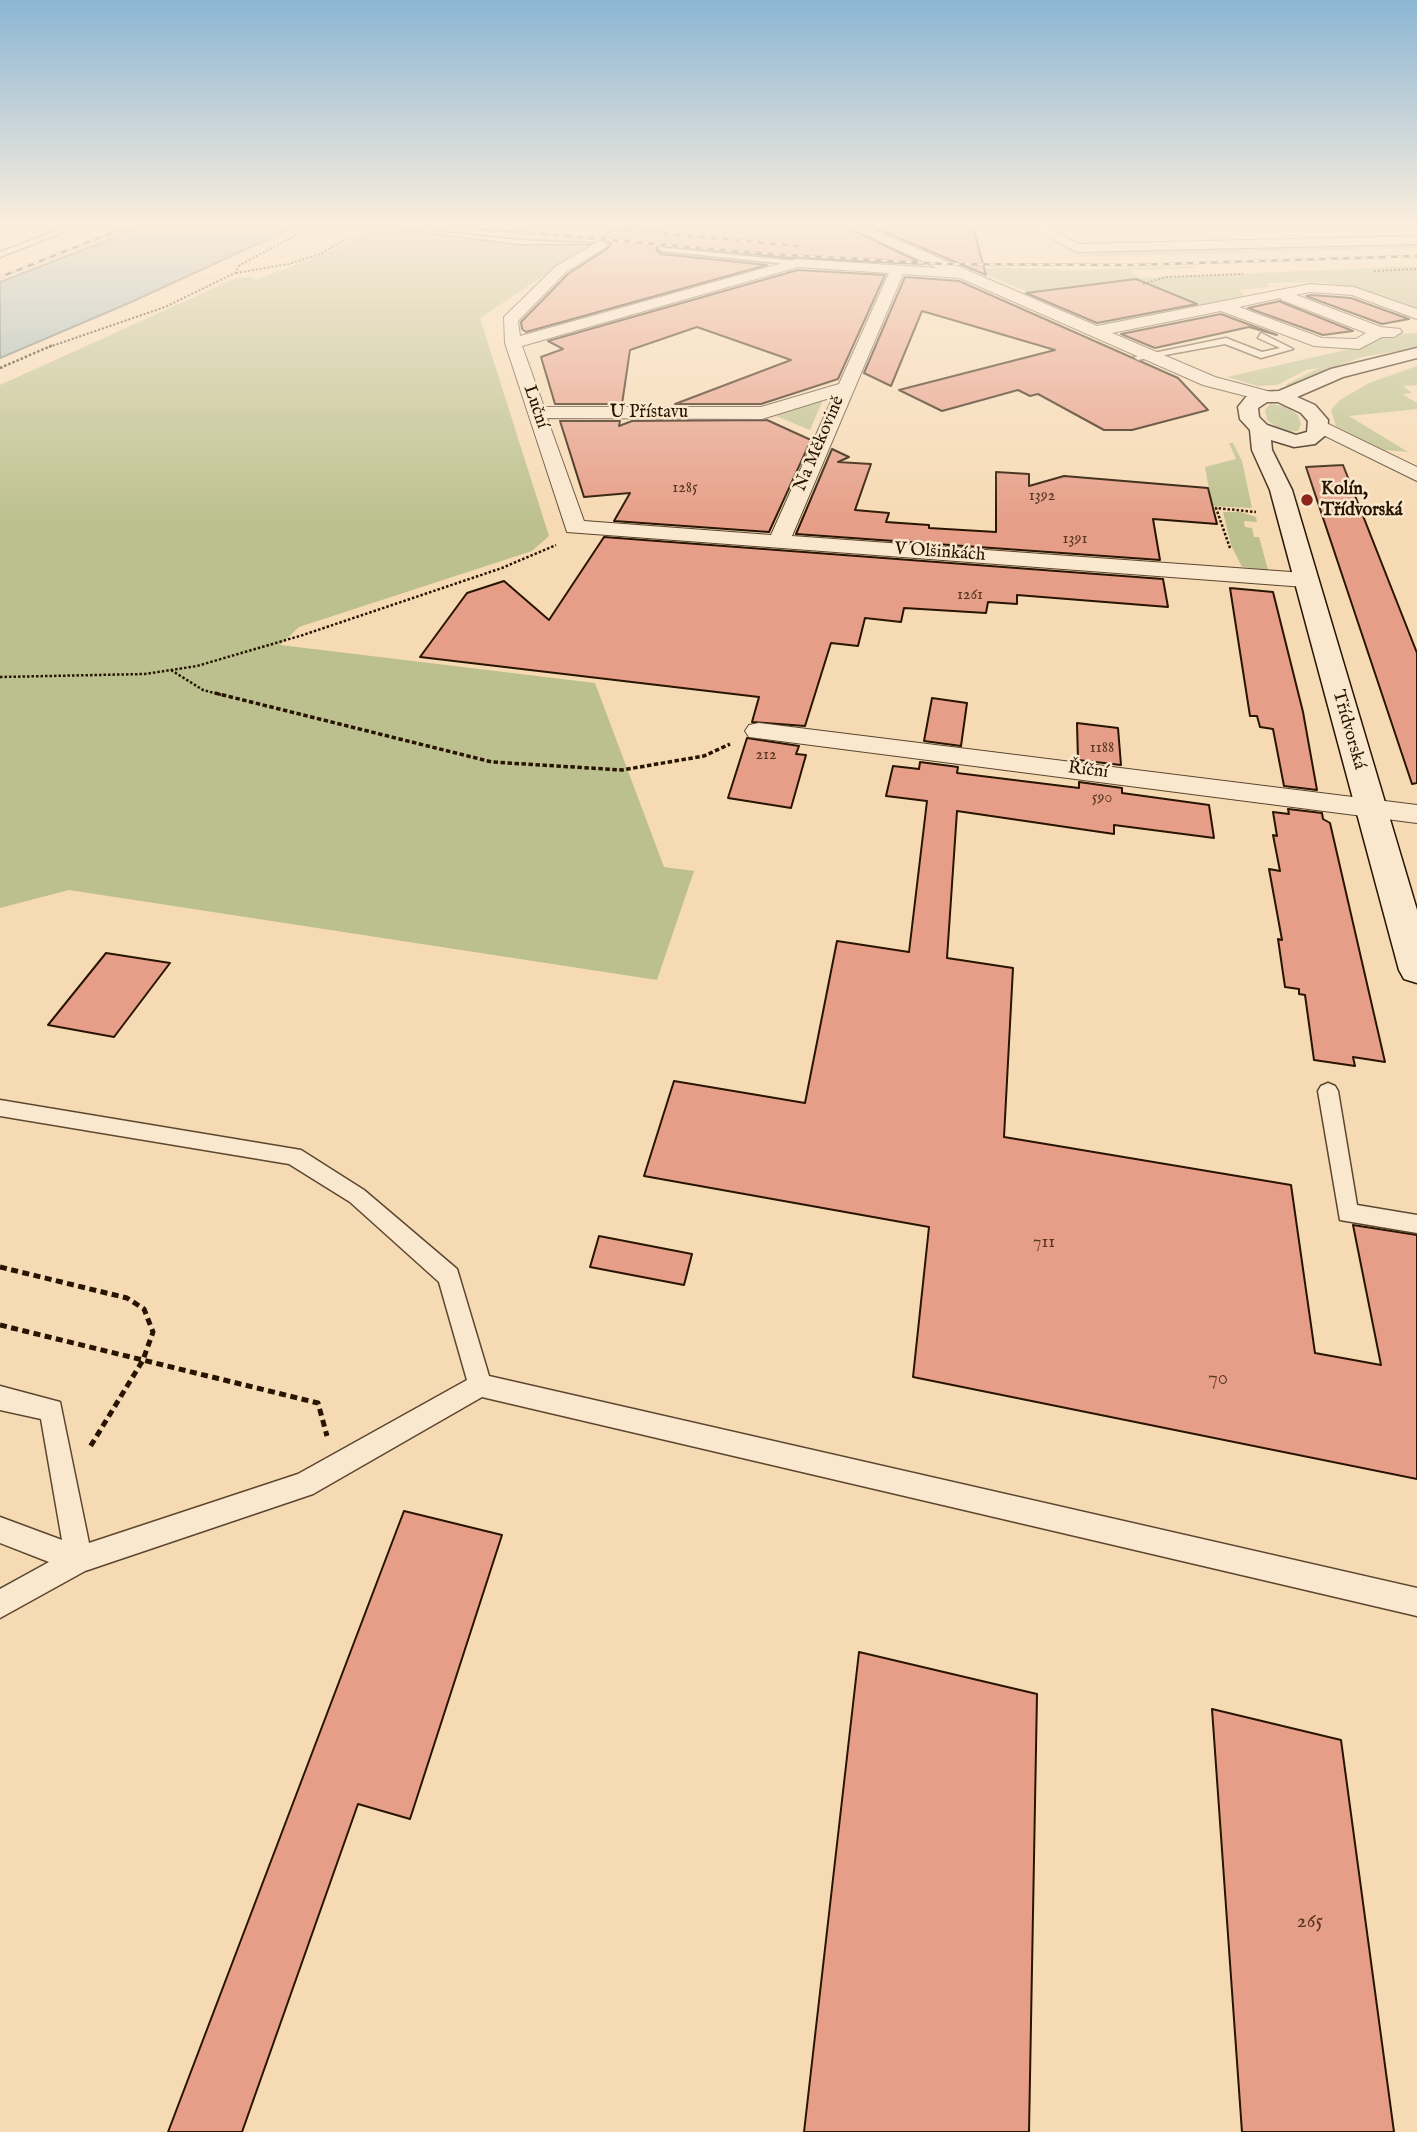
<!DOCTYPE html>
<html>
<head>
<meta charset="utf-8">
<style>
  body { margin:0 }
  canvas { display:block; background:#f6dab4 }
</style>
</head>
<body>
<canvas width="1417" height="2132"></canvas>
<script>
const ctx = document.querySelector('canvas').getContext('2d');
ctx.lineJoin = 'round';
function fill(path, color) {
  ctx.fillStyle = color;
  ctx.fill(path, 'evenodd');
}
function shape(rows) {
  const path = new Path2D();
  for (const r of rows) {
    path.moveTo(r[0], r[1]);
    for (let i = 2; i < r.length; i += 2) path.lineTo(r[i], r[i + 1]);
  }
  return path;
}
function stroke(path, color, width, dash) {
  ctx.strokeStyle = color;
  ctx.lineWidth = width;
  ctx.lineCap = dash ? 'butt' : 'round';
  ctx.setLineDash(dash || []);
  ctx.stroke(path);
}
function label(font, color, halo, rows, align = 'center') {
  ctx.font = font + ' "IM FELL English",serif';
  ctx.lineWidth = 5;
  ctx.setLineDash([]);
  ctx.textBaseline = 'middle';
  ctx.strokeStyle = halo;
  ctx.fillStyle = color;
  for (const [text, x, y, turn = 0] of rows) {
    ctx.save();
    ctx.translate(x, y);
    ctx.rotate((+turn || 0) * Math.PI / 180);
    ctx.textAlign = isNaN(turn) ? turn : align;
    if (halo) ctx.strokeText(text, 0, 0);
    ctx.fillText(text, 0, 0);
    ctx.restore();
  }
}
const green = shape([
  [374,228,517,243,587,247,480,318,549,536,532,551,299,627,280,645,595,683,664,867,694,871,657,980,69,890,0,908,0,385,236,278,252,277,255,280,343,247],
  [1417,243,1417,248,1109,256,1077,256,1063,247,1075,250],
  [1186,266,1197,268,1130,270,1139,278,1417,266,1417,311,1324,282,1267,283,1269,287,1240,290,1245,297,1103,324,976,270,996,267,1073,270],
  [1417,333,1417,348,1362,357,1325,371,1295,388,1285,385,1319,368,1306,370,1277,385,1258,386,1227,377,1367,345,1390,334],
  [1417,366,1417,385,1403,386,1412,393,1402,394,1417,403,1417,409,1349,416,1408,452,1384,450,1336,426,1331,410,1340,400,1369,383],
  [823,400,810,430,776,416],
  [1270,404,1285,406,1298,415,1301,424,1298,431,1284,432,1267,420,1265,410],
  [1229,443,1233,443,1242,461,1252,508,1212,506,1205,467,1236,459],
  [1223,512,1241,512,1256,517,1257,522,1244,521,1245,527,1252,528,1254,537,1259,537,1268,570,1242,567,1231,545]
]);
const water = shape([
  [149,224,301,224,129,303,0,358,0,282,149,224]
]);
const building = shape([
  [669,224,841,224,923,264,791,258,658,244,656,249,661,254,767,265,526,332,522,329,521,322,568,274,608,248,611,243,602,238,615,225,657,229,669,224],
  [866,224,972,224,986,275,866,224],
  [798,270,885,275,838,379,761,404,675,404,791,360,697,327,630,350,622,404,555,404,541,357,563,349,548,341,798,270],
  [905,277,959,281,1178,378,1208,410,1132,430,1104,430,1038,394,1030,396,1018,390,942,411,899,390,1055,350,922,311,891,386,864,373,905,277],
  [1136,279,1197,304,1097,323,1026,293,1136,279],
  [1312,295,1351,298,1409,319,1382,324,1306,296,1312,295],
  [1280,301,1281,302,1353,331,1323,335,1248,308,1280,301],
  [1221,314,1277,335,1249,327,1155,348,1121,334,1221,314],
  [767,420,811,440,769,532,614,521,630,493,584,497,560,421,620,421,619,426,632,421,767,420],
  [832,449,849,457,838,462,871,464,855,510,889,513,886,522,929,525,929,528,996,532,996,472,1029,474,1029,486,1064,476,1208,488,1217,524,1153,519,1160,560,796,534,832,449],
  [1343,465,1417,653,1417,783,1412,784,1306,467,1343,465],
  [604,537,1163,579,1168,607,1017,595,1017,604,988,602,986,613,904,608,901,622,865,618,858,646,831,643,805,726,752,722,759,697,420,657,467,593,504,581,549,620,604,537],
  [1230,588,1273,592,1303,712,1317,790,1284,786,1273,729,1260,727,1257,716,1250,716,1230,588],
  [932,698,967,703,961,746,924,741,932,698],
  [1077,723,1118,728,1121,765,1078,760,1077,723],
  [747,738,799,746,796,754,806,755,791,808,728,798,747,738],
  [920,762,958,767,957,773,1079,788,1079,782,1122,788,1122,793,1209,805,1214,838,1114,825,1114,834,957,811,947,958,1013,968,1004,1137,1291,1185,1315,1353,1381,1365,1353,1225,1417,1235,1417,1479,913,1377,929,1227,644,1176,674,1081,805,1103,837,941,909,952,927,801,886,796,893,766,919,769,920,762],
  [1288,809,1322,813,1323,819,1330,823,1385,1062,1353,1057,1355,1066,1314,1060,1305,995,1299,994,1299,989,1285,987,1278,939,1282,940,1269,869,1280,871,1273,835,1277,836,1273,812,1289,814,1288,809],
  [106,953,170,963,114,1037,48,1025,106,953],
  [599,1236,692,1254,684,1285,590,1267,599,1236],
  [404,1511,502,1535,410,1819,358,1804,242,2132,168,2132,404,1511],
  [859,1652,1037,1694,1029,2132,804,2132,859,1652],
  [1212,1709,1341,1740,1394,2132,1242,2132,1212,1709]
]);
const pathFar3 = shape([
  [1374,271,1417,269],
  [236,273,289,264,320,254,350,237],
  [1143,284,1166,277,1243,274],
  [49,347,165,307,235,273,240,265,317,224]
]);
const pathFar2 = shape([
  [0,368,53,345],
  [1230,548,1216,508,1256,512],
  [171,670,203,690,222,695],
  [0,677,145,674,197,666,303,635,502,568,556,545]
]);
const pathFar1 = shape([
  [215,693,492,762,622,770,704,756,730,744]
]);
const path = shape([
  [0,1267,127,1298,144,1309,153,1332,143,1360,90,1447],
  [0,1325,318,1403,327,1436]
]);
const service = shape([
  [75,224,84,224,0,257,0,252,75,224],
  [363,224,519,240,605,244,519,244,363,224],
  [658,247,797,261,801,263,797,265,661,251,658,247],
  [1261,333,1293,349,1261,358,1225,344,1138,360,1134,357,1226,338,1262,352,1280,348,1258,338,1261,333],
  [1328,1083,1335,1086,1338,1091,1357,1205,1417,1215,1417,1233,1340,1220,1318,1091,1321,1086,1328,1083],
  [0,1100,301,1150,364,1190,457,1269,489,1376,1417,1588,1417,1616,482,1397,313,1494,85,1571,0,1618,0,1589,49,1562,0,1543,0,1517,62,1540,41,1419,0,1410,0,1386,60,1402,89,1543,298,1474,467,1380,439,1282,350,1202,289,1164,0,1116,0,1100]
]);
const minor = shape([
  [843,224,860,224,1097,326,1310,284,1354,287,1417,309,1417,319,1352,295,1310,292,1296,295,1381,327,1400,329,1402,332,1394,337,1382,337,1359,349,1314,346,1221,311,1112,333,1215,377,1271,392,1274,396,1265,401,1203,385,960,278,903,274,792,536,1305,573,1313,575,1317,580,1313,585,1305,587,567,532,505,343,504,317,556,266,601,240,608,244,606,247,566,272,518,321,520,336,797,259,937,268,843,224],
  [798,267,889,273,839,384,761,407,544,407,522,346,798,267],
  [1280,298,1282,300,1366,333,1356,339,1322,338,1239,307,1280,298],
  [833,397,771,535,584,521,547,418,762,419,833,397],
  [1024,224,1041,224,1079,244,1417,236,1417,244,1077,252,1024,224],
  [1320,420,1417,467,1417,481,1313,430,1311,426,1313,422,1320,420],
  [759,723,1417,805,1417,823,749,737,745,731,749,725,759,723]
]);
const secondary = shape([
  [1417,348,1417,358,1343,377,1297,397,1315,405,1328,420,1327,434,1315,444,1294,447,1271,440,1272,450,1292,490,1417,910,1417,983,1404,979,1399,970,1270,490,1252,450,1250,430,1240,419,1238,407,1246,397,1258,392,1279,391,1331,369,1417,348],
  [1267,402,1278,402,1301,413,1308,421,1307,432,1296,435,1267,425,1259,417,1258,408,1267,402]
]);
const rail = shape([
  [427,224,770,254,944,264,1132,265,1417,256],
  [561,224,798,246],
  [0,277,134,224]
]);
const markers = [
  [1307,500,7,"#8f2418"]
];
const farNumbernames = [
  ["1285",685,489],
  ["1392",1042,497],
  ["1391",1075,540],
  ["1261",970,596],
  ["1188",1102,749],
  ["212",766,756],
  ["590",1102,799]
];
const farStreetnames = [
  ["Luční",535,407,71],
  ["U Přístavu",649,413],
  ["Na Měkovině",820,444,-67],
  ["V Olšinkách",940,553,4],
  ["Třídvorská",1348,730,74],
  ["Říční",1088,771,7]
];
const farPoinames = [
  ["Kolín,",1321,490],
  ["Třídvorská",1321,511]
];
const numberNames = [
  ["711",1044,1243]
];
const nearNumbernames = [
  ["70",1218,1380],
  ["265",1310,1923]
];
fill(green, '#bcc08e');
fill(water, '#a0b8b7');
stroke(water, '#70776e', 2);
fill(building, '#e69e88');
stroke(building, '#281501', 2);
stroke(service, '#5c462e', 3);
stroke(minor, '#5c462e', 2);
stroke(secondary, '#281501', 3);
stroke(pathFar3, '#281501', 2, [2, 2]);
stroke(pathFar2, '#281501', 2.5, [2.5, 2]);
stroke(pathFar1, '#281501', 3.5, [4.5, 2.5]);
stroke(path, '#281501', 5, [7, 4.5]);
fill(service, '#f9e7ce');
fill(minor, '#f9e7ce');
fill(secondary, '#f9e7ce');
stroke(rail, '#281501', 2.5);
stroke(rail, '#f9e7ce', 2, [6]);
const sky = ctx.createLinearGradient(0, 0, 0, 522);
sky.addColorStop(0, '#8bb6d4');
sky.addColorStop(0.43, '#fbeedd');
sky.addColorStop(1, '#fbeedd00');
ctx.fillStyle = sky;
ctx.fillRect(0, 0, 1417, 522);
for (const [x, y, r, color] of markers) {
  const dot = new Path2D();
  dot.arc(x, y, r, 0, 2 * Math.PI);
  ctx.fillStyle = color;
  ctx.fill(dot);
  stroke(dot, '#f9e7ce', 2.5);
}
label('16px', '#583723', null, farNumbernames);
label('18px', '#281501', '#f9e7ce', farStreetnames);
label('bold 18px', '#281501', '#f9e7ce', farPoinames, 'left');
label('18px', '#583723', null, numberNames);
label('21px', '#583723', null, nearNumbernames);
</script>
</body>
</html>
